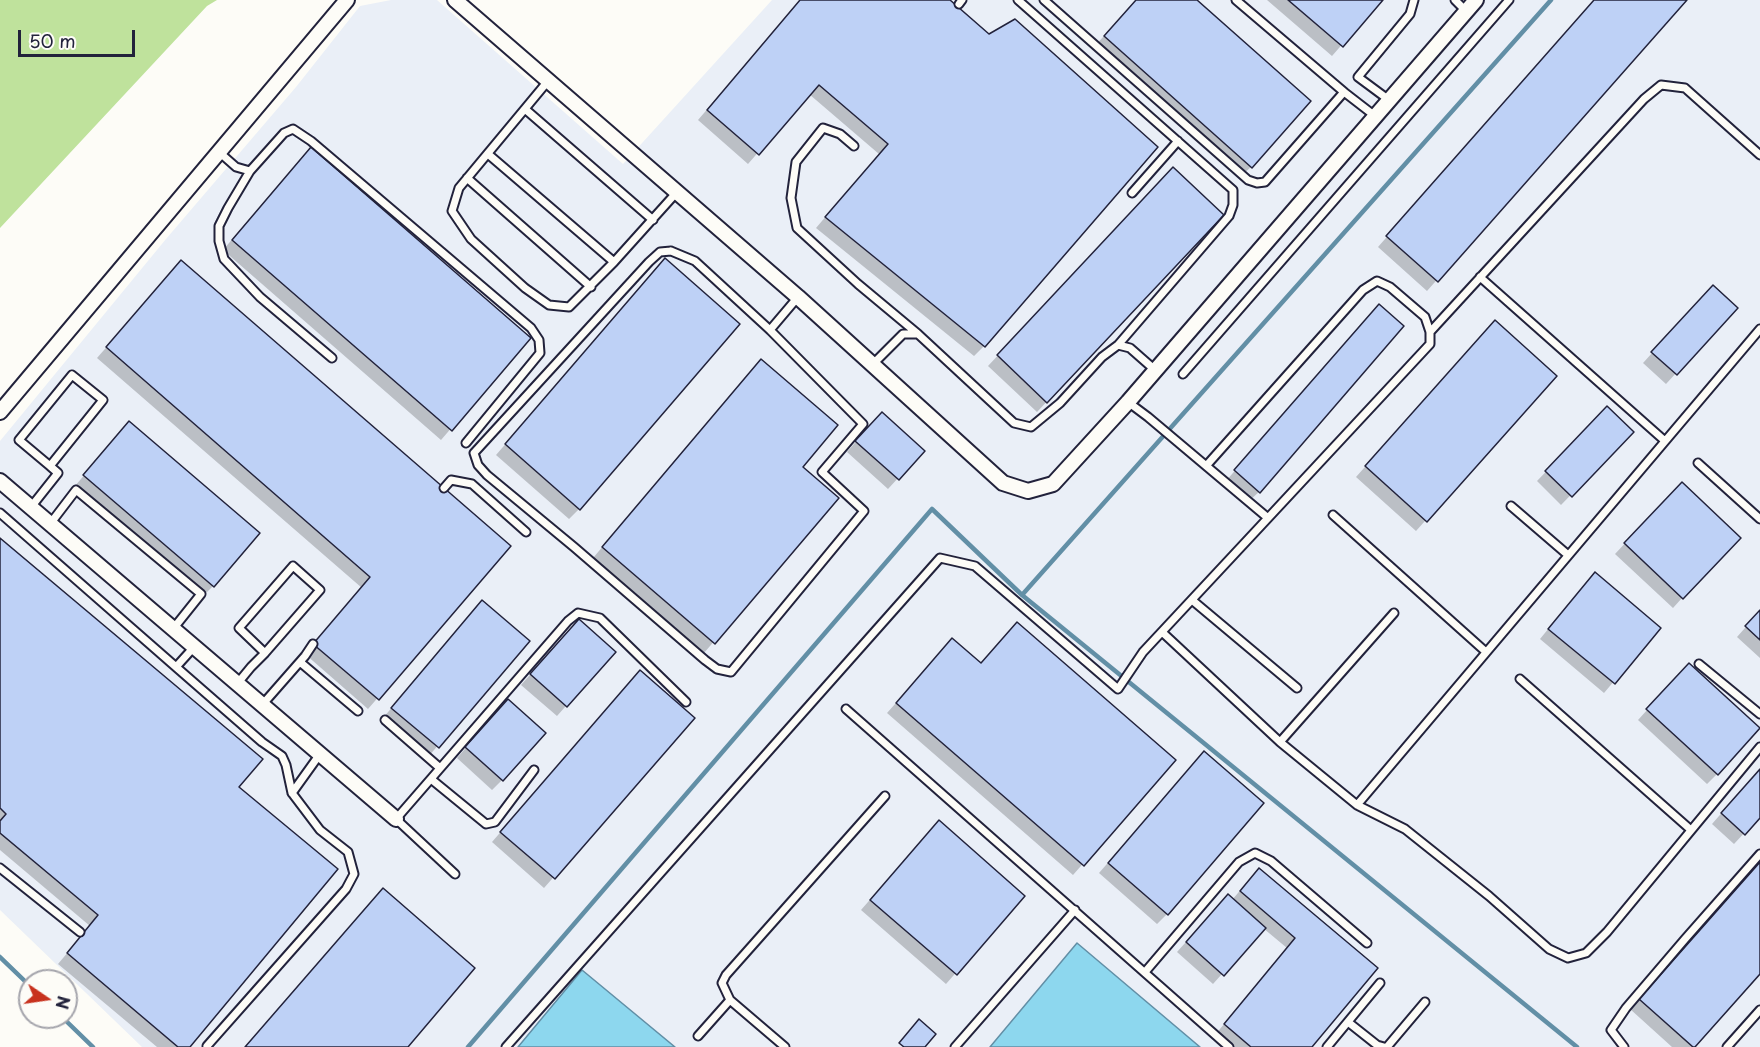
<!DOCTYPE html>
<html>
<head>
<meta charset="utf-8">
<style>
  body { margin:0 }
  #map { position:relative; width:1760px; height:1047px; overflow:hidden; background:#fdfcf7; font-family:"Playpen Sans",sans-serif }
  canvas { display:block }
  .north { position:absolute; left:18px; top:969px; width:60px; height:60px; box-sizing:border-box; background:#fdfcf7; border:2px solid #a5a5ac; border-radius:50%; rotate:103deg; font-size:16px; font-weight:700; line-height:24px; text-align:center; color:#22223b }
  .north::after { content:''; display:block; margin:auto; width:21px; height:27px; background:#c8321e; clip-path:polygon(50% 0,100% 100%,50% 72%,0 100%) }
  .scale { position:absolute; left:18px; top:30px; width:117px; height:27px; box-sizing:border-box; border:3px solid #22223b; border-top:0; padding-left:8px; font-size:18px; line-height:21px; white-space:nowrap; color:#22223b; -webkit-text-stroke:4px #fdfcf7; paint-order:stroke }
</style>
</head>
<body>
<div id="map">
<canvas width="1760" height="1047"></canvas>
<div class="north">N</div>
<div class="scale">50 m</div>
</div>
<script>
const ctx = document.querySelector('canvas').getContext('2d');
ctx.lineJoin = 'round';
function fill(path, color) {
  ctx.fillStyle = color;
  ctx.fill(path, 'evenodd');
}
function shape(rows) {
  const path = new Path2D();
  for (const r of rows) {
    path.moveTo(r[0], r[1]);
    for (let i = 2; i < r.length; i += 2) path.lineTo(r[i], r[i + 1]);
  }
  return path;
}
function stroke(path, color, width, dash) {
  ctx.strokeStyle = color;
  ctx.lineWidth = width;
  ctx.lineCap = dash ? 'butt' : 'round';
  ctx.setLineDash(dash || []);
  ctx.stroke(path);
}
const built = shape([
  [391,0,437,0,623,164,772,0,1760,0,1760,1047,142,1047,0,910,0,441,166,239,296,87,360,6]
]);
const green = shape([
  [0,0,217,0,207,6,0,228]
]);
const water = shape([
  [1077,943,1200,1047,990,1047,1077,943],
  [582,970,675,1047,518,1047,582,970]
]);
const shadow = shape([
  [801,0,948,0,984,346,974,356,816,228,879,154,809,94,748,164,698,120],
  [1136,0,1195,0,1251,167,1241,176,1095,46],
  [1267,0,1381,0,1332,56],
  [1595,0,1685,0,1427,291,1378,247],
  [301,159,529,338,441,440,223,250],
  [1163,179,1222,215,1037,412,988,366],
  [181,262,509,547,368,709,305,654,362,588,97,358],
  [656,270,579,509,569,519,496,455],
  [1703,297,1736,308,1666,384,1643,363],
  [1369,315,1259,492,1249,501,1226,481],
  [1485,332,1555,376,1416,531,1356,477],
  [751,371,800,467,837,498,704,653,593,558],
  [1607,408,1632,432,1561,505,1537,481],
  [872,423,923,451,888,489,847,452],
  [120,433,213,586,203,596,75,486],
  [1672,493,1682,598,1673,608,1615,554],
  [0,540,237,787,188,1047,157,1047,58,964,90,926,0,850],
  [1585,584,1659,628,1604,693,1540,639],
  [1760,611,1760,658,1737,637],
  [473,612,528,641,428,757,383,718],
  [569,631,614,652,557,716,521,685],
  [952,640,981,664,1174,760,1073,875,887,713],
  [1679,675,1717,774,1707,784,1638,720],
  [630,682,693,718,544,888,492,842],
  [498,711,502,780,492,790,457,758],
  [1204,753,1167,914,1157,924,1099,873],
  [1760,769,1760,816,1734,844,1712,824],
  [929,832,1023,896,946,984,861,910],
  [1760,863,1760,972,1693,1047,1672,1047,1630,1009],
  [1249,880,1376,969,1310,1047,1230,1047,1215,1035,1287,948,1263,928,1213,984,1177,952,1218,906,1232,900]
]);
const stream = shape([
  [1022,595,1577,1047],
  [0,957,30,986],
  [62,1017,93,1047],
  [468,1047,932,509,1022,595,1551,0]
]);
const building = shape([
  [800,0,950,0,989,34,1015,19,1158,147,985,347,825,217,888,144,819,85,759,155,707,110,800,0],
  [1136,0,1197,0,1311,101,1252,168,1104,36,1136,0],
  [1288,0,1383,0,1343,47,1288,0],
  [1594,0,1687,0,1438,282,1386,236,1594,0],
  [311,147,531,338,452,431,232,240,311,147],
  [1173,167,1224,215,1047,403,997,355,1173,167],
  [665,258,740,324,580,510,505,444,665,258],
  [181,260,511,546,379,700,313,644,370,577,106,347,181,260],
  [1713,285,1738,308,1677,375,1651,352,1713,285],
  [1379,304,1404,326,1260,493,1234,470,1379,304],
  [1495,320,1557,376,1427,522,1365,466,1495,320],
  [761,359,838,425,803,467,839,498,715,644,602,547,761,359],
  [1607,406,1634,432,1572,497,1545,471,1607,406],
  [882,412,925,451,899,480,855,441,882,412],
  [129,421,260,533,214,587,83,475,129,421],
  [1682,482,1741,538,1683,599,1624,543,1682,482],
  [0,538,263,759,239,787,338,869,190,1047,178,1047,67,953,98,915,0,833,0,821,6,814,0,808,0,538],
  [1595,572,1661,628,1615,684,1548,629,1595,572],
  [482,600,530,641,439,748,391,708,482,600],
  [1760,610,1760,640,1745,626,1760,610],
  [579,619,616,652,567,707,530,674,579,619],
  [1017,622,1176,760,1084,866,896,703,952,638,981,663,1017,622],
  [1689,663,1760,728,1718,775,1646,709,1689,663],
  [640,670,695,718,555,879,500,832,640,670],
  [508,699,546,733,503,781,465,747,508,699],
  [1204,751,1264,803,1168,915,1108,863,1204,751],
  [1760,769,1760,818,1745,835,1721,813,1760,769],
  [939,820,1025,896,957,975,870,900,939,820],
  [1760,862,1760,974,1695,1047,1693,1047,1639,999,1760,862],
  [1259,868,1378,968,1312,1047,1251,1047,1224,1024,1295,938,1240,891,1259,868],
  [383,888,475,968,408,1047,245,1047,383,888],
  [1228,894,1266,928,1224,976,1186,942,1228,894],
  [919,1019,936,1034,925,1047,904,1047,899,1043,919,1019]
]);
const service = shape([
  [1018,0,1233,190,1233,205,1229,216,1118,345],
  [1044,0,1248,180,1257,183,1265,182,1344,92],
  [1236,0,1344,92,1375,116],
  [1455,0,1466,11],
  [959,4,962,0],
  [548,81,459,188,452,211,471,239,525,288,549,305,569,307,614,262,677,192],
  [1389,100,1358,77,1410,14,1414,0],
  [525,109,653,220],
  [854,146,840,134,823,128,796,162,791,198,797,228,858,284,918,334],
  [219,152,236,167,250,171,284,133,293,129,311,141,531,328,539,340,540,353,466,443],
  [488,154,614,262],
  [250,171,228,208,219,226,219,241,224,259,260,297,332,358],
  [467,178,591,287],
  [1132,193,1178,141],
  [671,251,695,261,770,330,863,424,822,472,864,511,731,672,717,669,705,660,574,547,487,475,478,465,474,453,649,262,660,252,671,251],
  [1480,277,1665,441],
  [770,330,798,297],
  [1430,332,1644,99,1661,85,1685,88,1760,155],
  [873,364,903,334,918,334,1014,423,1031,427,1060,403,1102,357,1118,345,1130,348,1155,370],
  [1183,374,1509,0],
  [72,375,103,400,50,466,19,440,72,375],
  [1698,463,1760,519],
  [1206,466,1363,290,1377,281,1390,287,1425,317,1430,332,1430,344,1268,518],
  [444,488,451,480,472,484,526,532],
  [1511,506,1568,555],
  [31,507,58,473,50,466],
  [0,513,176,667,262,742,282,756,286,765,292,793],
  [1333,515,1486,652],
  [50,524,76,490,201,594,173,629],
  [1192,600,1297,688],
  [1162,632,1280,742,1357,805,1405,829,1489,896,1549,949,1568,958,1586,953,1607,932,1760,747],
  [300,662,358,711],
  [1699,664,1760,714],
  [176,667,194,647],
  [1520,679,1691,830],
  [237,684,251,667,265,653,320,590,293,566,239,628,265,653],
  [262,705,305,656,313,644],
  [846,709,1229,1047],
  [385,720,440,768],
  [1280,742,1394,613],
  [431,779,486,824,495,822,534,770],
  [1357,805,1760,329],
  [0,868,80,932],
  [455,874,396,819,568,621,578,613,600,618,686,702],
  [1145,972,1239,862,1255,853,1271,861,1367,943],
  [730,1000,722,983,726,975,885,796],
  [1348,1022,1377,1045,1384,1047],
  [698,1036,730,1000,785,1047],
  [207,1046,346,889,354,874,348,852,320,830,292,793,320,754],
  [506,1047,940,558,975,566,1118,689,1143,652,1268,518,1148,417,1128,402],
  [955,1047,1075,910],
  [1327,1047,1380,983],
  [1387,1047,1425,1002],
  [1624,1047,1611,1030,1626,1008,1685,939,1760,854],
  [1727,1047,1760,1010]
]);
const minor = shape([
  [455,0,798,297,1003,483,1028,491,1053,484,1128,402,1476,0],
  [0,412,347,0],
  [0,481,396,819]
]);
fill(built, '#eaeff7');
fill(green, '#bfe29c');
fill(water, '#8dd7ee');
stroke(water, '#628fa6', 1.5);
fill(shadow, '#0003');
stroke(stream, '#628fa6', 4.5);
fill(building, '#bed1f6');
stroke(building, '#22223b', 1.5);
stroke(service, '#22223b', 11);
stroke(minor, '#22223b', 18);
stroke(service, '#fdfcf7', 7);
stroke(minor, '#fdfcf7', 14);
</script>
</body>
</html>
